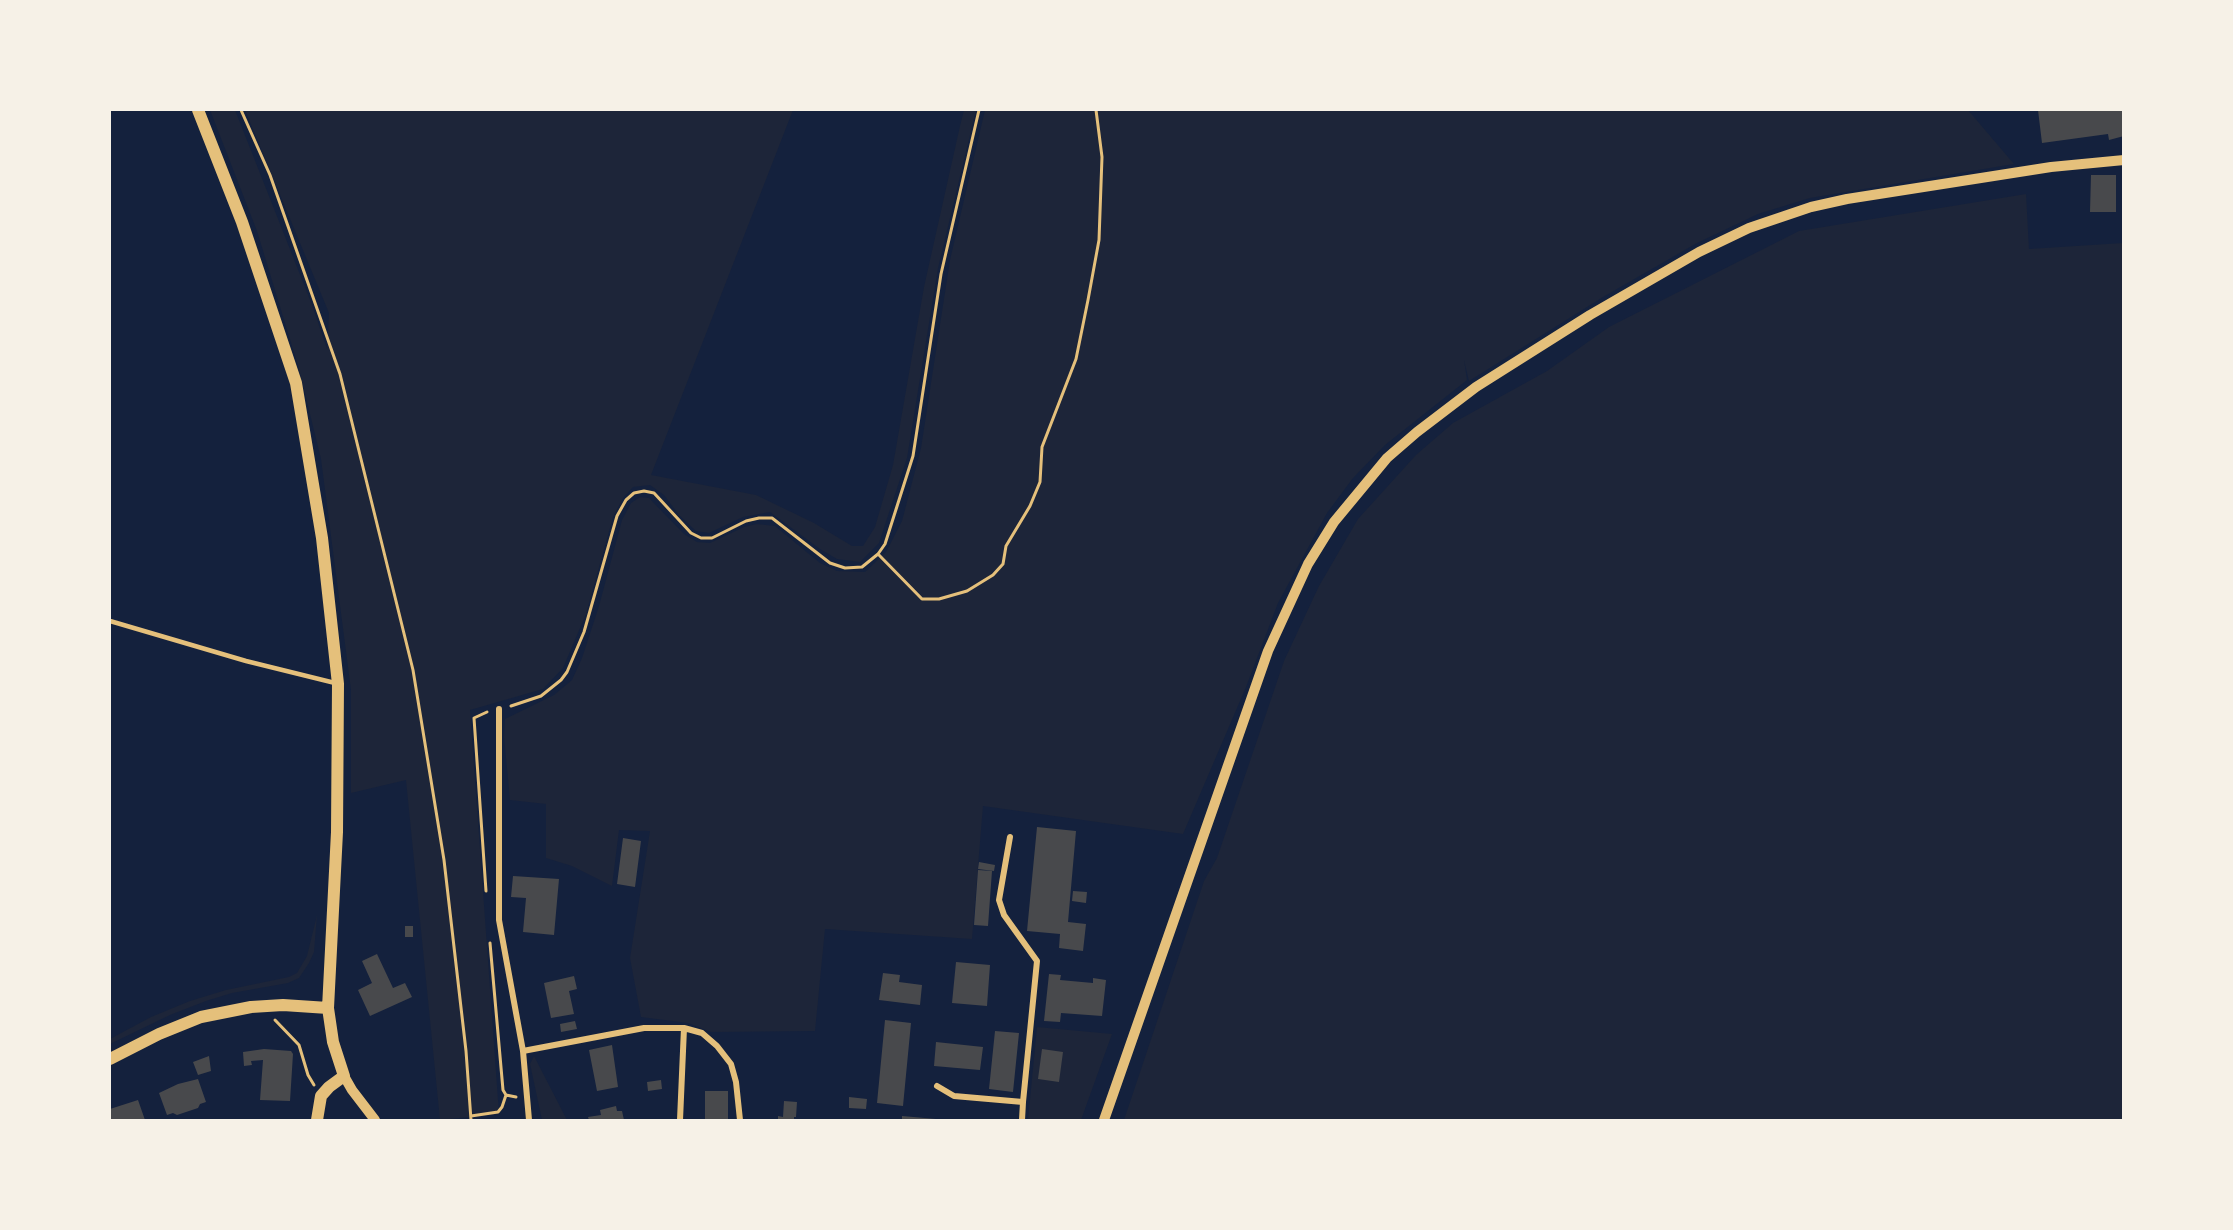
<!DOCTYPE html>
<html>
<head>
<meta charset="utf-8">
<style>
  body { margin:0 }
  #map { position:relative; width:2233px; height:1230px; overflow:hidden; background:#14213d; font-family:Georgia,serif }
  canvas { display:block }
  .frame { position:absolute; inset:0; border:111px solid #f6f1e7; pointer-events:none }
</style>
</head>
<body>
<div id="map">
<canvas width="2233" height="1230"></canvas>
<div class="frame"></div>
</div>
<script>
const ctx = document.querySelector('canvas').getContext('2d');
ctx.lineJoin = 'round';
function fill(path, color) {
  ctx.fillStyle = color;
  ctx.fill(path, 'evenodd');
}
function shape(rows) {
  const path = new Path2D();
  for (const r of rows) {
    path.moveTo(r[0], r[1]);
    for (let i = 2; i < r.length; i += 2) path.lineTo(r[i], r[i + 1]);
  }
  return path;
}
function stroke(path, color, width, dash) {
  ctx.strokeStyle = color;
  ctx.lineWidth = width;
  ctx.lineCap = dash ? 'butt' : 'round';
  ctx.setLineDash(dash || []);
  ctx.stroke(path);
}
const green = shape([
  [210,110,235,110,312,305,327,349,329,313,245,110,793,110,651,475,756,495,814,523,852,546,863,546,875,527,893,465,924,287,960,126,964,110,976,110,938,268,907,458,879,543,860,562,837,559,820,549,770,512,743,517,709,533,696,531,679,515,664,495,650,485,633,487,623,498,613,517,586,614,563,668,543,689,470,710,499,1114,440,1120,406,780,351,793,351,690,321,459,299,369,257,231],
  [985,110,1968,110,2014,164,1810,198,1758,214,1697,243,1603,297,1469,381,1464,360,1467,380,1385,445,1353,478,1327,513,1278,603,1246,687,1183,834,983,806,972,939,825,929,815,1031,711,1032,688,1023,641,1017,630,958,650,831,619,830,612,886,572,866,546,858,546,804,510,800,504,737,505,719,554,695,572,680,582,658,599,606,622,520,631,503,640,497,649,498,684,534,697,542,710,543,744,527,757,524,775,526,820,563,837,571,865,572,886,552,902,521,921,448,950,260],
  [2026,194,2029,249,2123,243,2123,1120,1124,1120,1204,881,1217,858,1284,661,1319,586,1358,519,1416,455,1453,423,1547,371,1609,327,1799,231],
  [317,915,314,952,309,963,299,978,288,983,232,993,206,1001,170,1015,110,1044,110,1039,151,1017,190,1001,226,990,289,977,297,973,307,956],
  [1037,1027,1112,1034,1081,1120,1028,1120],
  [534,1056,567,1120,542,1120,530,1064]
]);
const building = shape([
  [2038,110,2124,110,2124,136,2109,140,2108,134,2042,143],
  [2091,175,2116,175,2116,212,2090,212],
  [1037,827,1076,831,1068,922,1086,924,1083,951,1059,948,1060,934,1027,931],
  [623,838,641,841,635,887,617,884],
  [979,862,995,865,994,871,978,869],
  [978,870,992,871,988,926,974,925],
  [513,876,559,879,554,935,523,932,526,898,511,897],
  [1073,891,1087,892,1086,903,1072,901],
  [405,926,413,926,413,937,405,937],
  [377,954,393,988,405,983,412,997,370,1016,358,990,372,983,362,961],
  [956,962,990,965,987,1006,952,1003],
  [883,973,900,975,899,982,922,985,920,1005,879,1000],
  [1049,974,1061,975,1060,980,1093,983,1093,978,1106,980,1102,1016,1061,1013,1060,1022,1044,1021],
  [574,976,577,989,569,991,574,1014,551,1018,544,983],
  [885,1020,911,1023,903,1106,877,1103],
  [575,1021,577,1029,561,1032,560,1024],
  [995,1031,1019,1033,1013,1092,989,1089],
  [936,1042,983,1047,980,1070,934,1066],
  [612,1045,618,1087,597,1091,589,1050],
  [264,1049,291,1051,293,1054,290,1101,260,1100,263,1060,251,1061,252,1065,244,1066,243,1052],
  [1042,1049,1063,1052,1059,1082,1038,1079],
  [209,1056,211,1071,198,1075,193,1062],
  [198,1079,206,1102,200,1104,198,1108,177,1115,173,1113,167,1115,159,1093,178,1084],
  [661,1080,662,1089,648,1091,647,1082],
  [705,1091,728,1091,728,1120,705,1120],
  [849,1097,867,1099,866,1109,849,1108],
  [138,1100,145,1120,110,1120,110,1109],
  [784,1101,797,1102,796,1117,794,1117,794,1120,778,1120,778,1116,783,1117],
  [616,1106,617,1111,622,1111,624,1120,589,1120,588,1117,601,1115,600,1110],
  [902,1116,936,1119,936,1120,902,1120]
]);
const path = shape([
  [241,110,270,175,340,374,413,670,444,860,466,1051,471,1120],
  [878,554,922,599,939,599,967,591,993,575,1003,564,1006,546,1030,506,1040,482,1042,447,1076,359,1088,300,1099,240,1102,157,1096,110],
  [511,706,541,696,561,680,567,672,584,632,617,516,626,500,634,493,644,491,654,493,691,533,701,538,712,538,746,521,759,518,772,518,830,563,845,568,862,567,878,554,885,544,913,456,941,274,979,110],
  [486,891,474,718,487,712],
  [490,943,503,1090,506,1095,516,1097],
  [275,1020,299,1045,308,1075,314,1085],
  [471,1116,498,1112,502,1107,506,1095]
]);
const service = shape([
  [110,621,246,661,335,683]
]);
const minor = shape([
  [499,709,499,920,523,1051,529,1120],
  [523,1051,644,1028,684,1028,702,1033,717,1046,731,1064,736,1082,740,1120],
  [937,1086,954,1096,1023,1102,1037,961,1004,915,999,900,1010,837],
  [680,1120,684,1028],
  [1022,1120,1023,1102]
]);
const tertiary = shape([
  [344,1076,352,1090,375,1120],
  [1104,1120,1268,651,1308,564,1334,522,1387,458,1417,432,1476,387,1590,315,1699,252,1749,228,1811,207,1847,199,2051,167,2124,160]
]);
const secondary = shape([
  [198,110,242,222,296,383,322,538,338,684,337,832,328,1008,333,1042,344,1076,329,1087,321,1096,317,1120],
  [110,1059,159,1034,201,1017,251,1007,283,1005,328,1008]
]);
fill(green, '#1d2539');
fill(building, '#48494c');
stroke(path, '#e5c07b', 3);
stroke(service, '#e5c07b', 4.5);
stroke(minor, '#e5c07b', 6);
stroke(tertiary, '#e5c07b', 10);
stroke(secondary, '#e5c07b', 12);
</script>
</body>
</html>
